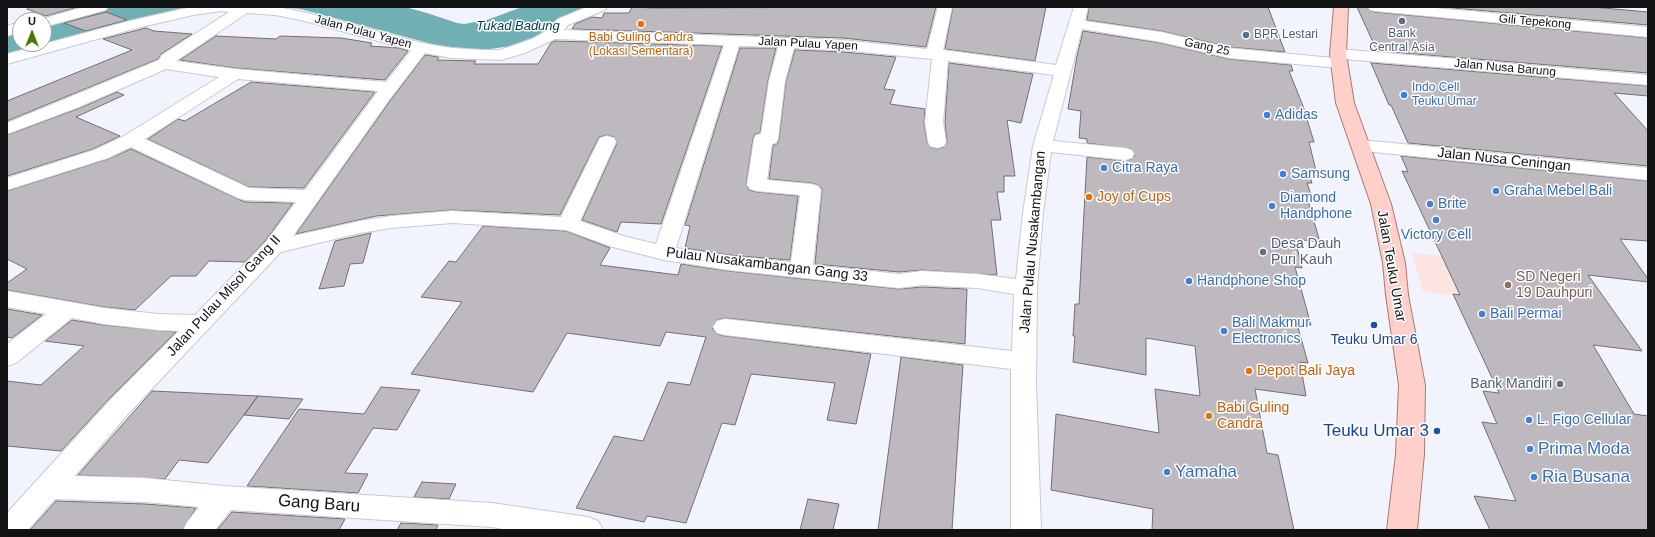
<!DOCTYPE html>
<html>
<head>
<meta charset="utf-8">
<style>
  body { margin:0 }
  #map { position:relative; width:1655px; height:537px; overflow:hidden; background:#f2f4fd; font-family:Arial,sans-serif }
  canvas { display:block }
  .frame { position:absolute; inset:0; border:8px solid #111214; pointer-events:none }
  .north { position:absolute; left:12px; top:12px; width:40px; height:40px; box-sizing:border-box; background:#fff; border:1px solid #a0a0a1; border-radius:50%; rotate:0deg; font-size:11px; font-weight:700; line-height:16px; text-align:center; color:#111214 }
  .north::after { content:''; display:block; margin:auto; width:14px; height:18px; background:#4b7a00; clip-path:polygon(50% 0,100% 100%,50% 72%,0 100%) }
</style>
</head>
<body>
<div id="map">
<canvas width="1655" height="537"></canvas>
<div class="frame"></div>
<div class="north">U</div>
</div>
<script>
const ctx = document.querySelector('canvas').getContext('2d');
ctx.lineJoin = 'round';
function fill(path, color) {
  ctx.fillStyle = color;
  ctx.fill(path, 'evenodd');
}
function shape(rows) {
  const path = new Path2D();
  for (const r of rows) {
    path.moveTo(r[0], r[1]);
    for (let i = 2; i < r.length; i += 2) path.lineTo(r[i], r[i + 1]);
  }
  return path;
}
function stroke(path, color, width, dash) {
  ctx.strokeStyle = color;
  ctx.lineWidth = width;
  ctx.lineCap = dash ? 'butt' : 'round';
  ctx.setLineDash(dash || []);
  ctx.stroke(path);
}
function label(font, color, halo, rows, align = 'center') {
  ctx.font = font + ' Arial,sans-serif';
  ctx.lineWidth = 3;
  ctx.setLineDash([]);
  ctx.textBaseline = 'middle';
  ctx.strokeStyle = halo;
  ctx.fillStyle = color;
  for (const [text, x, y, turn = 0] of rows) {
    ctx.save();
    ctx.translate(x, y);
    ctx.rotate((+turn || 0) * Math.PI / 180);
    ctx.textAlign = isNaN(turn) ? turn : align;
    if (halo) ctx.strokeText(text, 0, 0);
    ctx.fillText(text, 0, 0);
    ctx.restore();
  }
}
const education = shape([
  [1412,253,1585,271,1615,313,1423,292]
]);
const water = shape([
  [108,7,186,7,101,31,7,55,7,32,20,28,20,44,44,44,44,23],
  [282,7,405,7,427,13,457,23,464,24,487,20,522,7,594,7,567,18,534,37,511,46,490,49,469,49,436,45,300,9]
]);
const building = shape([
  [28,7,78,7,46,16,27,9,28,7],
  [632,7,653,8,936,7,926,47,843,38,572,29,575,24,592,17,602,18,604,13,629,13,632,7],
  [953,7,1046,7,1035,61,945,49,953,7],
  [1089,7,1268,7,1285,52,1229,47,1161,31,1087,20,1089,7],
  [1357,7,1367,7,1370,11,1375,12,1648,38,1648,73,1377,51,1357,7],
  [1441,7,1592,7,1648,12,1648,25,1441,7],
  [106,12,127,20,86,31,64,23,106,12],
  [146,28,154,31,192,34,161,54,158,59,7,121,7,101,132,50,103,39,146,28],
  [1083,31,1161,43,1229,59,1291,65,1293,71,1289,71,1303,106,1314,142,1309,142,1316,171,1308,170,1312,183,1307,183,1313,201,1308,201,1320,242,1295,239,1302,268,1295,267,1311,325,1297,324,1308,363,1300,362,1306,396,1255,389,1267,453,1278,455,1294,530,1152,530,1153,509,1051,490,1056,414,1159,433,1155,389,1200,396,1195,346,1146,338,1146,375,1073,362,1075,336,1073,336,1075,304,1079,304,1087,157,1125,161,1132,159,1135,155,1132,149,1087,143,1087,139,1079,138,1081,111,1068,109,1077,56,1083,31],
  [216,36,276,39,280,36,341,38,372,43,370,46,399,48,408,51,385,80,235,68,180,60,216,36],
  [555,41,722,46,661,224,621,222,617,232,582,220,617,143,614,137,607,135,599,137,560,215,452,210,376,216,296,234,390,101,425,55,439,57,437,60,476,61,474,64,538,64,551,43,555,41],
  [740,48,776,48,768,81,760,133,755,134,753,139,746,185,749,190,757,192,798,196,790,260,728,255,685,248,690,226,685,225,740,48],
  [795,50,843,52,896,57,884,89,895,90,890,104,925,109,924,122,927,142,930,147,937,149,944,147,947,142,945,122,949,63,1033,74,1021,123,1007,120,1015,176,1004,176,1004,192,997,192,1001,220,991,220,997,275,922,270,899,272,815,264,822,189,818,185,811,183,769,179,773,145,777,144,779,139,786,81,795,50],
  [1371,63,1648,86,1648,96,1614,93,1648,131,1648,166,1408,143,1391,105,1389,105,1371,63],
  [251,82,375,92,304,188,249,187,148,139,178,119,185,121,251,82],
  [117,92,124,95,76,117,120,136,93,149,7,176,7,135,80,108,117,92],
  [131,149,238,199,245,202,293,203,265,241,245,262,209,261,196,276,171,276,135,310,104,307,7,290,7,283,27,269,7,259,7,191,108,159,131,149],
  [1401,156,1648,181,1648,241,1620,239,1648,279,1648,282,1588,275,1642,351,1593,345,1634,414,1648,416,1648,530,1490,530,1474,496,1516,501,1482,422,1497,424,1483,391,1499,393,1453,294,1460,295,1402,171,1408,172,1401,156],
  [483,226,566,231,610,248,600,265,678,275,681,264,728,271,899,289,922,287,967,289,965,344,725,318,717,320,712,328,717,334,725,336,871,354,856,424,827,420,835,383,751,374,735,425,722,423,686,523,647,516,644,522,576,508,614,436,643,441,668,382,690,385,706,337,666,332,660,346,567,333,533,392,411,374,462,302,421,297,449,261,456,262,483,226],
  [371,233,363,263,350,264,344,286,319,289,335,241,371,233],
  [7,309,42,315,12,338,7,337,7,309],
  [72,320,104,325,176,332,109,399,61,451,7,446,7,381,41,385,84,346,45,341,72,320],
  [901,357,963,365,952,530,878,530,901,357],
  [381,387,420,390,397,430,373,428,345,473,368,474,358,493,247,486,299,409,364,414,381,387],
  [152,391,258,396,208,463,179,460,165,479,78,475,152,391],
  [258,396,303,399,289,419,244,415,258,396],
  [422,482,456,484,449,499,414,497,422,482],
  [808,499,839,504,833,530,800,530,808,499],
  [56,501,145,504,196,508,182,530,30,530,56,501],
  [232,512,345,519,339,530,217,530,232,512],
  [401,523,438,525,436,530,397,530,401,523]
]);
const minor = shape([
  [84,7,108,7,106,10,44,27,44,20,38,20,84,7],
  [191,7,278,7,307,13,422,43,451,48,484,50,500,50,532,39,546,31,558,19,587,7,607,7,605,10,568,25,564,30,843,40,927,49,938,7,952,7,943,50,1056,65,1074,7,1088,7,1085,21,1161,32,1229,48,1333,58,1330,54,1332,51,1338,49,1648,75,1648,85,1344,59,1347,63,1345,66,1339,68,1229,58,1161,42,1082,29,1053,141,1125,148,1132,150,1134,154,1132,158,1125,160,1051,152,1043,213,1037,288,1036,383,1041,530,1011,530,1011,369,725,335,717,333,713,327,717,321,725,319,1012,351,1014,294,977,288,922,285,899,288,728,270,664,260,613,247,566,230,452,223,391,228,360,233,281,252,128,414,75,476,145,478,224,486,492,503,588,517,598,521,603,530,509,530,492,527,231,510,215,530,183,530,188,521,199,507,145,502,55,499,28,530,7,530,7,513,110,400,179,331,158,330,104,324,72,318,16,363,7,366,7,344,46,314,7,307,7,291,104,308,158,314,195,315,266,242,296,202,245,200,238,198,131,147,108,158,7,190,7,178,94,150,124,136,219,77,166,69,79,107,7,134,7,123,159,60,162,55,229,12,221,11,193,15,137,28,7,64,7,54,129,21,191,7],
  [247,13,275,15,301,20,411,50,386,82,235,69,176,61,247,13],
  [555,39,724,45,656,244,627,237,580,221,616,142,614,138,607,136,600,138,598,142,561,217,452,211,391,216,360,221,293,236,389,100,425,53,451,58,501,60,525,53,555,39],
  [739,46,778,47,769,81,761,134,756,135,754,139,747,185,750,189,757,191,800,195,791,262,728,256,676,248,739,46],
  [794,48,843,50,932,59,925,122,928,142,930,146,937,148,944,146,946,142,943,122,948,61,1054,75,1033,146,1023,213,1016,279,977,274,922,271,899,274,813,265,821,190,818,186,811,184,767,180,772,144,776,143,778,139,785,81,794,48],
  [238,79,378,91,305,190,249,188,145,139,238,79],
  [1368,7,1424,7,1648,27,1648,37,1375,11,1370,10,1368,7],
  [20,22,20,32,7,36,7,26,20,22],
  [1361,140,1648,168,1648,180,1354,150,1352,146,1354,142,1361,140]
]);
const major = shape([
  [1334,7,1348,7,1346,54,1354,103,1391,204,1405,263,1408,295,1425,385,1424,454,1417,530,1387,530,1396,454,1399,385,1386,295,1383,263,1371,204,1336,103,1330,54,1334,7]
]);
const markers = [
  [1402,21,4,"#5c6f8a"],
  [641,24,4,"#e8710a"],
  [1246,35,4,"#5c6f8a"],
  [1404,95,4,"#3f7fe0"],
  [1267,115,4,"#3f7fe0"],
  [1104,168,4,"#3f7fe0"],
  [1283,174,4,"#3f7fe0"],
  [1496,191,4,"#3f7fe0"],
  [1089,197,4,"#e8710a"],
  [1430,204,4,"#3f7fe0"],
  [1272,206,4,"#3f7fe0"],
  [1436,220,4,"#3f7fe0"],
  [1263,252,4,"#5c6f8a"],
  [1189,281,4,"#3f7fe0"],
  [1508,285,4,"#8d6e63"],
  [1482,314,4,"#3f7fe0"],
  [1374,325,4,"#1a4fb4"],
  [1224,331,4,"#3f7fe0"],
  [1249,371,4,"#e8710a"],
  [1560,384,4,"#5c6f8a"],
  [1209,416,4,"#e8710a"],
  [1529,420,4,"#3f7fe0"],
  [1437,431,4,"#1a4fb4"],
  [1530,449,4,"#3f7fe0"],
  [1167,472,4,"#3f7fe0"],
  [1534,477,4,"#3f7fe0"]
];
const farStreetnames = [
  ["Gili Tepekong",1535,22,5],
  ["Jalan Pulau Yapen",363,32,15],
  ["Jalan Pulau Yapen",808,44,3],
  ["Gang 25",1207,47,12],
  ["Jalan Nusa Barung",1505,68,5]
];
const farServicenames = [
  ["Bank",1402,34],
  ["Central Asia",1402,48],
  ["BPR Lestari",1254,35,"left"]
];
const farFoodnames = [
  ["Babi Guling Candra",641,38],
  ["(Lokasi Sementara)",641,52]
];
const farShopnames = [
  ["Indo Cell",1412,88],
  ["Teuku Umar",1412,102]
];
const farWaternames = [
  ["Tukad Badung",518,26]
];
const shopNames = [
  ["Adidas",1275,115],
  ["Citra Raya",1112,168],
  ["Samsung",1291,174],
  ["Graha Mebel Bali",1504,191],
  ["Diamond",1280,198],
  ["Handphone",1280,214],
  ["Brite",1438,204],
  ["Victory Cell",1436,235,"center"],
  ["Handphone Shop",1197,281],
  ["Bali Permai",1490,314],
  ["Bali Makmur",1232,323],
  ["Electronics",1232,339],
  ["L. Figo Cellular",1537,420]
];
const streetNames = [
  ["Jalan Nusa Ceningan",1504,160,6],
  ["Jalan Pulau Nusakambangan",1033,242,-85],
  ["Pulau Nusakambangan Gang 33",767,265,7],
  ["Jalan Teuku Umar",1391,266,80],
  ["Jalan Pulau Misol Gang II",224,296,-47]
];
const foodNames = [
  ["Joy of Cups",1097,197],
  ["Depot Bali Jaya",1257,371],
  ["Babi Guling",1217,408],
  ["Candra",1217,424]
];
const serviceNames = [
  ["Desa Dauh",1271,244],
  ["Puri Kauh",1271,260],
  ["Bank Mandiri",1552,384,"right"]
];
const educationNames = [
  ["SD Negeri",1516,277],
  ["19 Dauhpuri",1516,293]
];
const transitNames = [
  ["Teuku Umar 6",1374,340]
];
const nearTransitnames = [
  ["Teuku Umar 3",1429,431]
];
const nearShopnames = [
  ["Prima Moda",1538,449],
  ["Yamaha",1175,472],
  ["Ria Busana",1542,477]
];
const nearStreetnames = [
  ["Gang Baru",319,504,4]
];
fill(education, '#fee4e0');
fill(water, '#70afb4');
fill(building, '#beb8bf');
stroke(building, '#746e74', 1);
stroke(minor, '#c7cad2', 2);
stroke(major, '#aa7972', 2);
fill(minor, '#fff');
fill(major, '#fed0c9');
for (const [x, y, r, color] of markers) {
  const dot = new Path2D();
  dot.arc(x, y, r, 0, 2 * Math.PI);
  ctx.fillStyle = color;
  ctx.fill(dot);
  stroke(dot, '#fff', 1.5);
}
label('12px', '#111214', '#fff', farStreetnames);
label('12px', '#4e5e75', '#fff', farServicenames);
label('12px', '#c56008', '#fff', farFoodnames);
label('12px', '#366cbe', '#fff', farShopnames, 'left');
label('italic 13px', '#054247', '#fff', farWaternames);
label('14px', '#366cbe', '#fff', shopNames, 'left');
label('14px', '#111214', '#fff', streetNames);
label('14px', '#c56008', '#fff', foodNames, 'left');
label('14px', '#4e5e75', '#fff', serviceNames, 'left');
label('14px', '#785e54', '#fff', educationNames, 'left');
label('14px', '#164399', '#fff', transitNames);
label('17px', '#164399', '#fff', nearTransitnames, 'right');
label('17px', '#366cbe', '#fff', nearShopnames, 'left');
label('17px', '#111214', '#fff', nearStreetnames);
</script>
</body>
</html>
